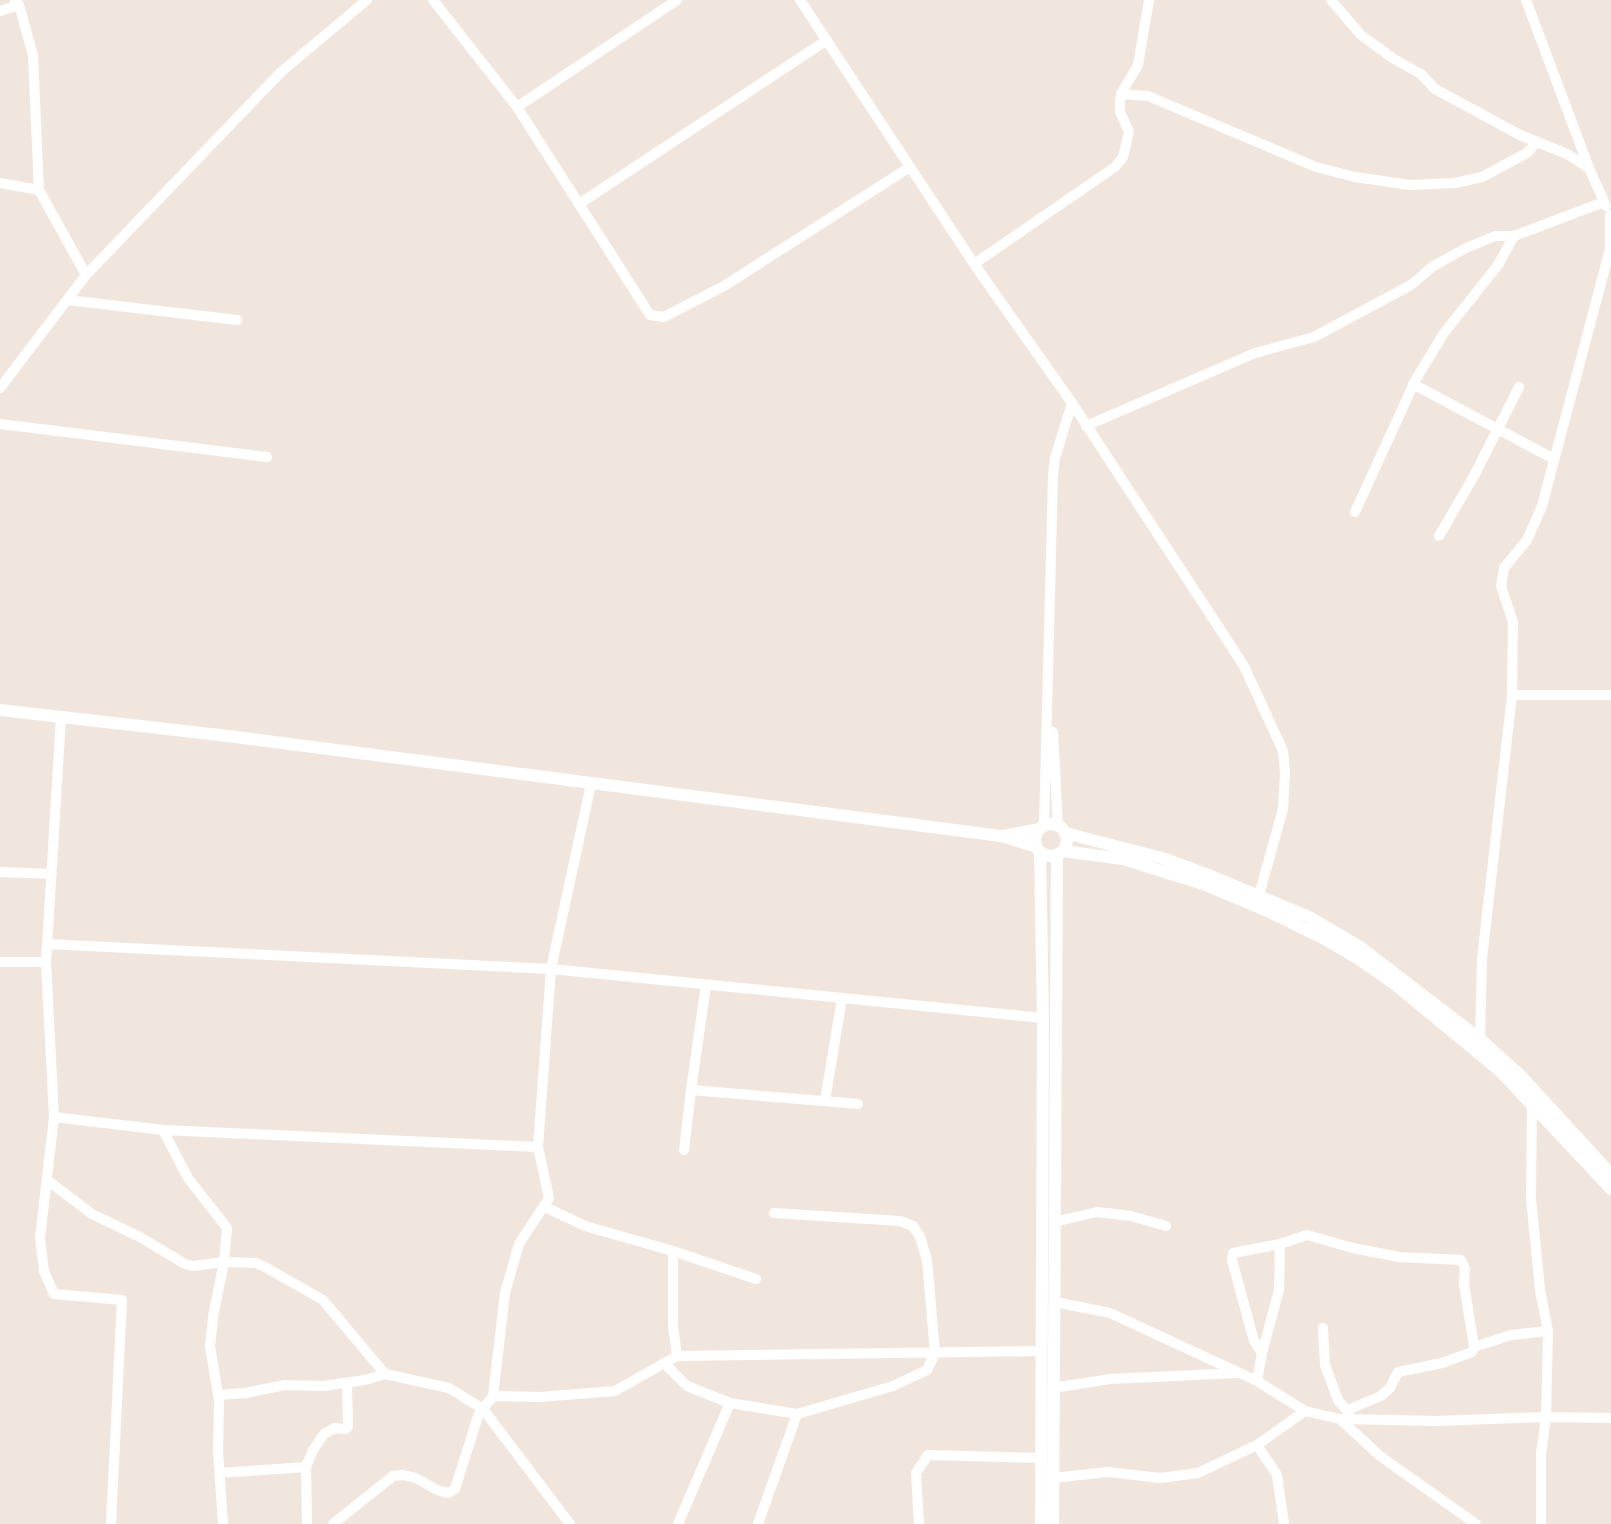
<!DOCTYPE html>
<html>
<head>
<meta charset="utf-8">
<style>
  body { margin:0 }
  canvas { display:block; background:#f1e6dd }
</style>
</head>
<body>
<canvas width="1611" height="1524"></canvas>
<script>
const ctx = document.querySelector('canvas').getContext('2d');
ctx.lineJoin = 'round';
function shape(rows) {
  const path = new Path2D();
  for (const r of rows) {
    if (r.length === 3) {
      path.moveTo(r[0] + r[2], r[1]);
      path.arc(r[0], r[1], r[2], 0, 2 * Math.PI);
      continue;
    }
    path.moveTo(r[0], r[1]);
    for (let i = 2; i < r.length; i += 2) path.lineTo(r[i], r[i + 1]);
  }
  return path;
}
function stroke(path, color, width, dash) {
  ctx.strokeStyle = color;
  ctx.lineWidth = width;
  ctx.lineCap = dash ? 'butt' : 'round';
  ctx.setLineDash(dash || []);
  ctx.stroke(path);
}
const minor = shape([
  [15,0,19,5,33,55,39,190,86,275],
  [433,0,517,107,650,315,664,317,724,286,910,167],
  [800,0,974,264,1072,403,1244,666,1283,751,1285,773,1283,809,1259,895],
  [1331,0,1361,35,1394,59,1421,74,1435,89,1520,135,1567,154,1589,168],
  [1526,0,1589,168,1606,206],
  [0,11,19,5],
  [1121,94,1148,96,1316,167,1355,177,1410,185,1455,183,1482,177,1527,153,1537,142],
  [517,107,677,0],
  [0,183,39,190],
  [579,204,827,40],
  [974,264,1115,167,1123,157,1129,132,1120,112,1120,102,1121,94,1138,65,1149,0],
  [67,300,237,320],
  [1413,384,1554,459],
  [0,388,86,275,281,72,367,0],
  [0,424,267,457],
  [1086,426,1255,353,1314,337,1411,285,1432,267,1466,248,1495,236,1514,236],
  [1355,512,1416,379,1444,333,1498,265,1514,236,1604,202],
  [1439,536,1474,476,1519,387],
  [1512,695,1611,695],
  [61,718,46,962,54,1117,40,1238,44,1271,54,1294,122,1300,111,1524],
  [1053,732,1058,826],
  [1044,826,1053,476,1055,458,1072,403],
  [0,872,51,874],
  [47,944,551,969,1043,1018],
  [0,962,46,962],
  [1480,1039,1482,959,1512,695,1513,622,1501,586,1504,568,1527,540,1542,506,1610,249,1610,215],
  [691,1090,706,985],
  [825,1101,842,998],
  [1532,1102,1531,1199,1540,1290,1548,1331,1546,1417,1541,1454,1541,1524],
  [54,1117,163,1130,538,1147,551,969,591,784],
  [163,1130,188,1178,227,1228,224,1262,213,1317,210,1346,219,1401,218,1451,223,1524],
  [538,1147,549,1198,519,1244,505,1293,493,1396,483,1409,570,1524],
  [684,1150,691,1090,858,1104],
  [47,1180,92,1214,140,1237,185,1264,193,1266,224,1262,256,1263,265,1267,323,1300,385,1374,449,1388,483,1409,478,1416,455,1489,448,1493,437,1490,416,1478,403,1475,393,1476,333,1524],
  [545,1207,585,1226,673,1251,756,1279],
  [1054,1222,1097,1212,1131,1216,1166,1226],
  [673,1251,673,1326,677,1356],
  [1055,1302,1110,1313,1257,1381,1305,1411,1340,1419,1380,1456,1476,1524],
  [1323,1328,1325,1365,1338,1400,1348,1412],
  [1474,1347,1511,1335,1548,1331],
  [1262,1353,1254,1341,1232,1260,1233,1253,1280,1244,1307,1235,1353,1248,1399,1257,1461,1260,1465,1268,1464,1284,1474,1347,1472,1352,1442,1363,1398,1372,1390,1388,1381,1396,1352,1408,1348,1412,1350,1419],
  [664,1363,687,1386,730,1403,797,1414,893,1386,927,1370,935,1353,927,1260,920,1237,913,1226,900,1221,774,1213],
  [1257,1381,1262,1353,1279,1290,1280,1244],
  [1053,1388,1110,1379,1237,1373],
  [218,1395,245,1393,285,1385,324,1386,365,1380,385,1374],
  [493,1396,540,1397,615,1391,677,1356,1040,1351],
  [1345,1419,1436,1421,1546,1417,1611,1418],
  [1257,1445,1277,1475,1284,1524],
  [220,1473,306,1467],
  [1053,1478,1108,1472,1160,1478,1198,1473,1257,1445,1305,1411],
  [307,1524,306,1467,313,1450,324,1434,335,1428,345,1429,348,1427,347,1383],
  [678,1524,730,1403],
  [758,1524,797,1414],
  [919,1524,916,1473,928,1455,1041,1458]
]);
const tertiary = shape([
  [0,710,228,736,1001,836,1037,847],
  [1051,840,16],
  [1065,833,1162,858,1211,876,1309,917,1360,947,1480,1039,1521,1076,1611,1174],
  [1003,836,1040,829],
  [1063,851,1123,859,1203,884,1270,912,1323,938,1359,959,1396,985,1499,1070,1611,1189],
  [1040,852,1043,1018,1041,1524],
  [1053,1524,1057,855]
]);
stroke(minor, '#fff', 10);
stroke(tertiary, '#fff', 12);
</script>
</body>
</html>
